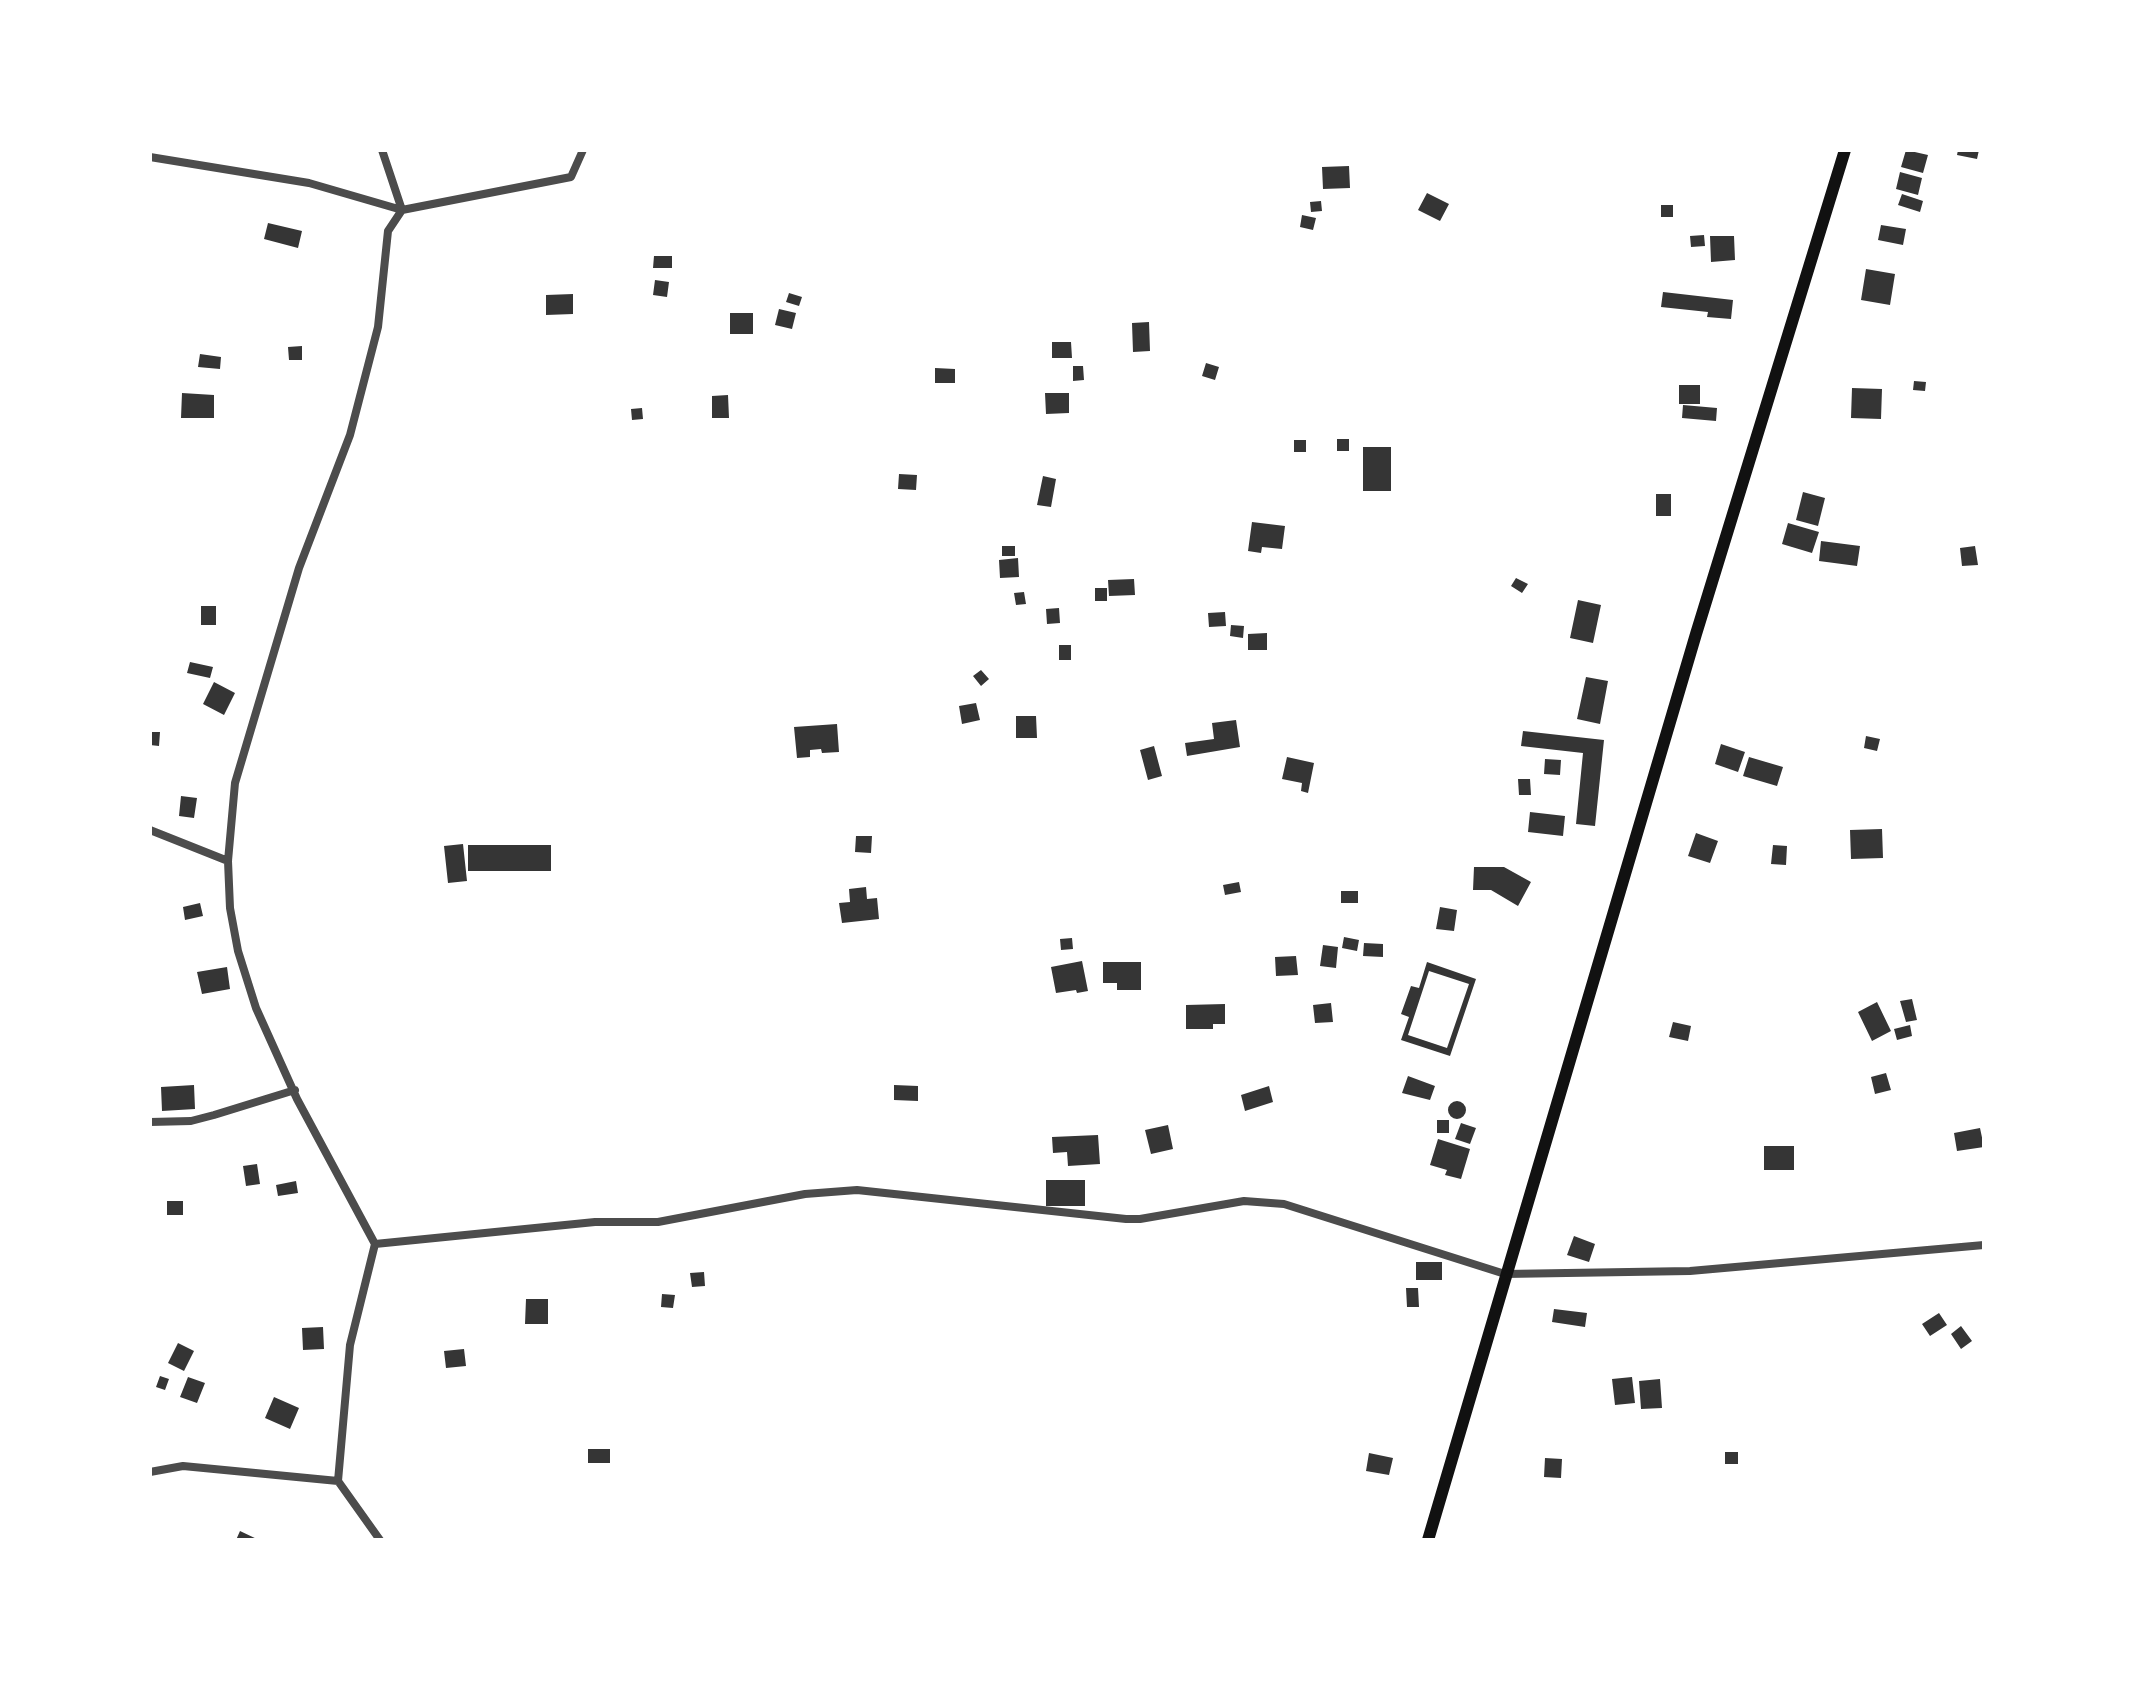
<!DOCTYPE html>
<html>
<head>
<meta charset="utf-8">
<style>
  body { margin:0 }
  #map { position:relative; width:2134px; height:1690px; overflow:hidden; background:#fff; font-family:Raleway,sans-serif }
  canvas { display:block }
  .frame { position:absolute; inset:0; border:152px solid #fff; pointer-events:none }
</style>
</head>
<body>
<div id="map">
<canvas width="2134" height="1690"></canvas>
<div class="frame"></div>
</div>
<script>
const ctx = document.querySelector('canvas').getContext('2d');
ctx.lineJoin = 'round';
function fill(path, color) {
  ctx.fillStyle = color;
  ctx.fill(path, 'evenodd');
}
function shape(rows) {
  const path = new Path2D();
  for (const r of rows) {
    if (r.length === 3) {
      path.moveTo(r[0] + r[2], r[1]);
      path.arc(r[0], r[1], r[2], 0, 2 * Math.PI);
      continue;
    }
    path.moveTo(r[0], r[1]);
    for (let i = 2; i < r.length; i += 2) path.lineTo(r[i], r[i + 1]);
  }
  return path;
}
function stroke(path, color, width, dash) {
  ctx.strokeStyle = color;
  ctx.lineWidth = width;
  ctx.lineCap = dash ? 'butt' : 'round';
  ctx.setLineDash(dash || []);
  ctx.stroke(path);
}
const building = shape([
  [1906,150,1928,155,1923,173,1901,167],
  [1958,150,1979,150,1977,159,1957,155],
  [1349,166,1350,188,1323,189,1322,167],
  [1900,172,1922,178,1918,195,1896,189],
  [1427,193,1449,204,1440,221,1418,210],
  [1902,194,1923,201,1920,212,1898,205],
  [1321,201,1322,211,1311,212,1310,202],
  [1661,205,1673,205,1673,217,1661,217],
  [1302,215,1316,218,1313,230,1300,227],
  [268,223,302,231,298,248,264,239],
  [1881,225,1906,229,1903,245,1878,240],
  [1704,235,1705,246,1691,247,1690,236],
  [1710,236,1734,236,1735,260,1711,262],
  [654,256,672,256,672,268,653,268],
  [1866,269,1895,274,1890,305,1861,300],
  [655,280,669,282,667,297,653,295],
  [1663,292,1733,300,1731,319,1707,317,1708,312,1661,307],
  [789,293,802,297,799,306,786,302],
  [573,294,573,314,546,315,546,295],
  [779,309,796,313,792,329,775,325],
  [730,313,753,313,753,334,730,334],
  [1149,322,1150,351,1133,352,1132,323],
  [1052,342,1071,342,1072,358,1052,358],
  [302,346,302,360,289,360,288,347],
  [200,354,221,357,220,369,198,367],
  [1206,363,1219,367,1215,380,1202,376],
  [1073,366,1083,366,1084,380,1073,381],
  [935,368,955,369,955,383,935,383],
  [1914,381,1926,382,1925,391,1913,390],
  [1679,385,1700,385,1700,404,1679,404],
  [1852,388,1882,389,1881,419,1851,418],
  [182,393,214,395,214,418,181,418],
  [1045,393,1069,393,1069,413,1046,414],
  [728,395,729,418,712,418,712,396],
  [1683,405,1717,408,1716,421,1682,418],
  [642,408,643,419,632,420,631,409],
  [1337,439,1349,439,1349,451,1337,451],
  [1294,440,1306,440,1306,452,1294,452],
  [1363,447,1391,447,1391,491,1363,491],
  [899,474,917,475,916,490,898,489],
  [1043,476,1056,479,1051,507,1037,505],
  [1803,492,1825,498,1818,526,1796,520],
  [1656,494,1671,494,1671,516,1656,516],
  [1252,522,1285,526,1282,549,1262,547,1261,553,1248,551],
  [1788,523,1819,532,1812,553,1782,544],
  [1821,541,1860,546,1857,566,1819,561],
  [1002,546,1015,546,1015,556,1002,556],
  [1975,546,1978,565,1962,566,1960,548],
  [1018,558,1019,577,1000,578,999,560],
  [1516,578,1528,584,1522,593,1511,586],
  [1134,579,1135,595,1109,596,1108,580],
  [1095,588,1107,588,1107,601,1095,601],
  [1024,592,1026,604,1016,605,1014,593],
  [1578,600,1601,605,1593,643,1570,638],
  [201,606,216,606,216,625,201,625],
  [1059,608,1060,623,1047,624,1046,609],
  [1225,612,1226,626,1209,627,1208,613],
  [1231,625,1244,626,1243,638,1230,636],
  [1267,633,1267,650,1248,650,1248,634],
  [1059,645,1071,645,1071,660,1059,660],
  [190,662,213,667,210,678,187,673],
  [981,670,989,679,981,686,973,676],
  [1586,677,1608,681,1600,724,1577,719],
  [214,682,235,693,224,715,203,704],
  [976,703,980,720,962,724,959,706],
  [1016,716,1036,716,1037,738,1016,738],
  [1236,720,1240,747,1187,756,1185,743,1214,739,1212,723],
  [837,724,839,752,822,753,821,749,810,750,810,757,797,758,794,727],
  [1523,731,1604,740,1595,826,1576,824,1583,753,1521,746],
  [150,732,160,732,159,746,150,745],
  [1866,736,1880,739,1877,751,1864,748],
  [1721,744,1745,752,1738,772,1715,764],
  [1154,746,1162,776,1148,780,1140,750],
  [1287,757,1314,763,1308,793,1301,791,1302,783,1282,779],
  [1749,757,1783,767,1777,786,1743,776],
  [1545,759,1561,760,1560,775,1544,774],
  [1518,779,1530,779,1531,795,1519,795],
  [181,796,197,798,194,818,179,816],
  [1530,812,1565,816,1563,836,1528,832],
  [1882,829,1883,858,1851,859,1850,830],
  [1696,833,1718,841,1710,863,1688,856],
  [856,836,872,836,871,853,855,852],
  [463,844,467,881,448,883,444,846],
  [468,845,551,845,551,871,468,871],
  [1773,845,1787,846,1786,865,1771,864],
  [1474,867,1504,867,1531,882,1518,906,1491,890,1473,890],
  [1239,882,1241,892,1225,895,1223,885],
  [866,887,867,899,877,898,879,919,842,923,839,903,850,902,849,889],
  [1341,891,1358,891,1358,903,1341,903],
  [200,903,203,916,185,920,183,907],
  [1440,907,1457,910,1454,931,1436,929],
  [1344,937,1359,940,1357,951,1342,948],
  [1072,938,1073,949,1061,950,1060,939],
  [1364,943,1383,944,1383,957,1363,956],
  [1323,945,1338,947,1336,968,1320,966],
  [1296,956,1298,975,1276,976,1275,957],
  [1082,961,1088,991,1077,993,1076,990,1056,993,1051,967],
  [1103,962,1141,962,1141,990,1117,990,1117,983,1103,983],
  [1427,962,1476,979,1450,1056,1401,1040,1409,1017,1401,1014,1411,986,1419,988],
  [1429,971,1469,984,1447,1048,1408,1035],
  [227,967,230,989,202,994,197,972],
  [1912,999,1917,1020,1906,1022,1900,1001],
  [1877,1002,1891,1031,1872,1041,1858,1012],
  [1331,1003,1333,1022,1315,1023,1313,1005],
  [1225,1004,1225,1024,1213,1024,1213,1029,1186,1029,1186,1005],
  [1673,1022,1691,1026,1688,1041,1669,1037],
  [1910,1025,1912,1036,1897,1040,1894,1029],
  [1886,1073,1891,1090,1875,1094,1871,1077],
  [1408,1076,1435,1086,1430,1100,1402,1093],
  [194,1085,195,1109,162,1111,161,1087],
  [894,1085,918,1086,918,1101,894,1100],
  [1269,1086,1273,1102,1245,1111,1241,1095],
  [1457,1110,9],
  [1437,1120,1449,1120,1449,1133,1437,1133],
  [1461,1123,1476,1128,1470,1144,1455,1139],
  [1168,1125,1173,1149,1151,1154,1145,1130],
  [1980,1128,1984,1147,1957,1151,1954,1133],
  [1098,1135,1100,1164,1068,1166,1067,1152,1053,1153,1052,1137],
  [1438,1139,1470,1149,1461,1179,1445,1175,1447,1170,1430,1165],
  [1764,1146,1794,1146,1794,1170,1764,1170],
  [257,1164,260,1184,246,1186,243,1166],
  [1046,1180,1085,1180,1085,1206,1046,1206],
  [296,1181,298,1193,278,1196,276,1185],
  [167,1201,183,1201,183,1215,167,1215],
  [1574,1236,1595,1244,1589,1262,1567,1255],
  [1416,1262,1442,1262,1442,1280,1416,1280],
  [704,1272,705,1286,692,1287,690,1273],
  [1406,1288,1418,1288,1419,1307,1407,1307],
  [662,1294,675,1295,673,1308,661,1307],
  [526,1299,548,1299,548,1324,525,1324],
  [1554,1309,1587,1313,1585,1327,1552,1322],
  [1939,1313,1947,1325,1930,1336,1922,1324],
  [1961,1326,1972,1341,1961,1349,1951,1334],
  [323,1327,324,1349,303,1350,302,1328],
  [178,1343,194,1351,184,1371,168,1363],
  [464,1349,466,1366,446,1368,444,1351],
  [160,1376,169,1379,165,1390,156,1387],
  [188,1377,205,1383,197,1403,180,1397],
  [1632,1377,1635,1403,1615,1405,1612,1379],
  [1660,1379,1662,1408,1641,1409,1639,1381],
  [274,1397,299,1408,290,1429,265,1418],
  [588,1449,610,1449,610,1463,588,1463],
  [1725,1452,1738,1452,1738,1464,1725,1464],
  [1369,1453,1393,1458,1389,1475,1366,1471],
  [1545,1458,1562,1459,1561,1478,1544,1477],
  [240,1531,259,1540,236,1540]
]);
const minor = shape([
  [382,150,402,210],
  [150,157,309,183,402,210,571,177,583,150],
  [150,830,228,861],
  [150,1122,191,1121,214,1115,295,1090],
  [375,1244,595,1222,658,1222,805,1194,857,1190,1126,1219,1140,1219,1244,1201,1284,1204,1505,1274,1690,1271,1984,1245],
  [150,1472,183,1466,338,1481],
  [380,1540,338,1481,350,1345,375,1244,297,1099,256,1008,238,951,230,908,228,861,235,783,299,568,350,435,378,327,388,231,402,210]
]);
const secondary = shape([
  [1428,1540,1696,634,1845,150]
]);
fill(building, '#353535');
stroke(minor, '#4c4c4c', 8);
stroke(secondary, '#111', 12);
</script>
</body>
</html>
